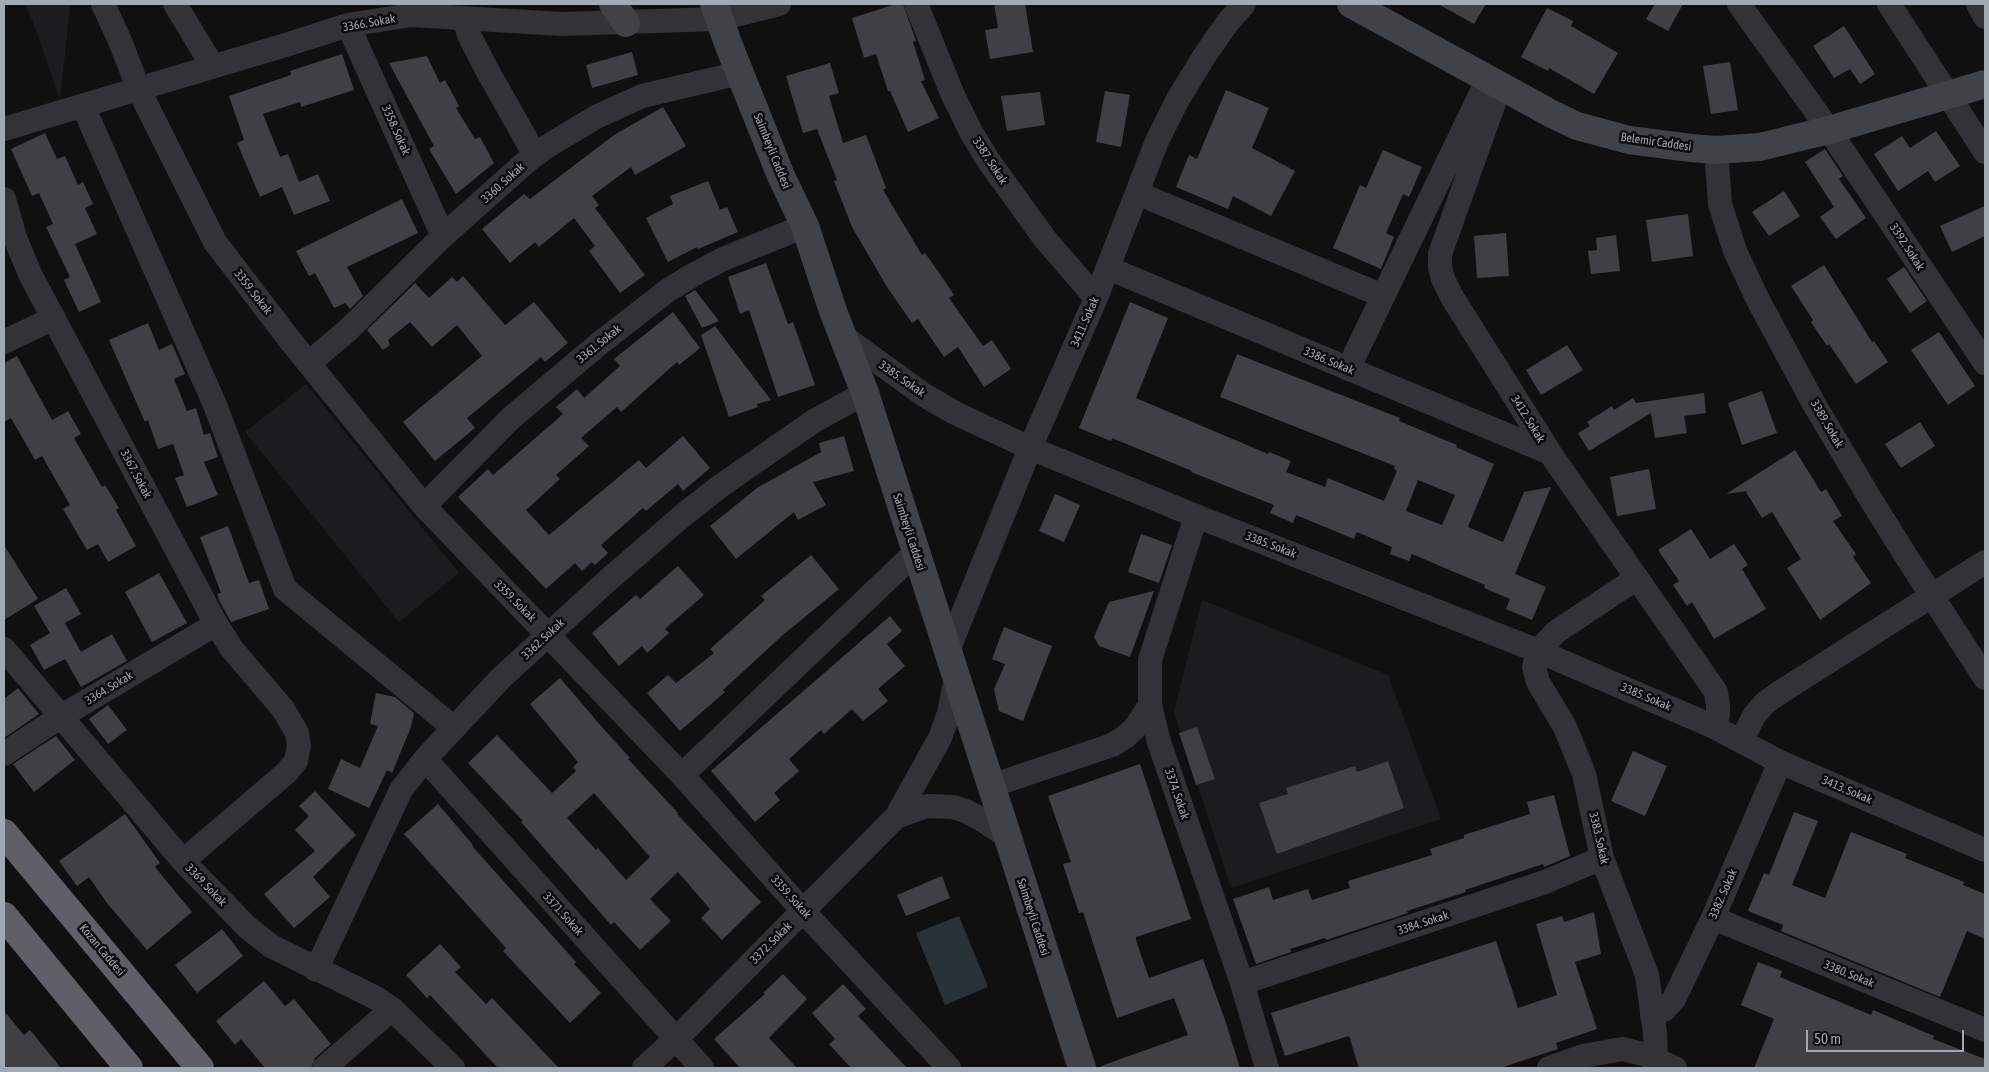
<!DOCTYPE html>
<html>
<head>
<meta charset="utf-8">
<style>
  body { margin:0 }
  #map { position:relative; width:1989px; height:1072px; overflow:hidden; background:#101011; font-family:"Asap Condensed",sans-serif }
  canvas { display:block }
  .frame { position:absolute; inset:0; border:5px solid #a1a9b2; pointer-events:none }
  .scale { position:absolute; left:1806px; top:1030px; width:158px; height:22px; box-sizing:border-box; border:2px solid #a1a9b2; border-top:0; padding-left:6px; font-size:15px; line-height:18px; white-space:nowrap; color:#a1a9b2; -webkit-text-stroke:4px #0b0b0c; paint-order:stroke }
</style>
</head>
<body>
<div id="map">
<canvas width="1989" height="1072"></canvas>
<div class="frame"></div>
<div class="scale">50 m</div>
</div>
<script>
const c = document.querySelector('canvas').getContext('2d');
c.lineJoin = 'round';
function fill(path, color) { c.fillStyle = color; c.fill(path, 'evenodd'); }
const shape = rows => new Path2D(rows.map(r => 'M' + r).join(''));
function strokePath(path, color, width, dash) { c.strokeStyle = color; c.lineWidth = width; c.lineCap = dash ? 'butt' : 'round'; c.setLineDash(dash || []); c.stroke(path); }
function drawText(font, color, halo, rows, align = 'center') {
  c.font = font + ' "Asap Condensed",sans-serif'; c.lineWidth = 5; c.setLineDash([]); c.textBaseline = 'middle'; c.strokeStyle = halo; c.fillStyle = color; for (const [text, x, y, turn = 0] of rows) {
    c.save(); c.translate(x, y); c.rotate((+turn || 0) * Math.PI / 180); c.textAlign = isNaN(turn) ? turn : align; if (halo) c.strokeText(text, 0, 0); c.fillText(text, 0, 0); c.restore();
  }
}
fill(shape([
  [24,4,68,4,70,7,60,100,32,19],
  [306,384,459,573,399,622,245,432],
  [1202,600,1388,675,1441,819,1231,888,1174,712]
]), '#1c1c1e');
fill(shape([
  [959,916,988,987,945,1005,916,933]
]), '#283337');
fill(shape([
  [896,4,903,4,916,41,913,42,925,80,921,81,939,118,908,132,890,91,888,91,876,54,864,58,852,18],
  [994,4,1025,4,1033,52,990,59,985,30,998,28],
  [1438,4,1486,4,1474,24],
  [1655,4,1683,4,1668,31,1646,19],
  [1547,8,1573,21,1571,26,1618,53,1594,94,1549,68,1548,71,1521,57],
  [1844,26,1875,74,1860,84,1850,69,1834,78,1813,46],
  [632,52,638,75,592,88,586,65],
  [342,54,354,90,301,107,300,102,263,114,280,157,288,154,299,182,318,174,330,201,294,215,282,187,260,197,237,143,244,140,229,96,291,75,290,71],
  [427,56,440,83,445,80,459,106,456,108,475,139,480,137,494,163,456,194,429,149,434,146,389,63],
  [1730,62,1738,110,1711,114,1703,66],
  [830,63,839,93,829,96,843,143,866,135,886,188,883,190,922,255,925,253,940,274,954,295,949,298,983,346,992,340,1011,369,984,387,958,347,944,357,918,319,912,323,887,287,852,227,834,181,837,180,817,129,803,133,786,76],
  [1226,90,1269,108,1252,148,1295,171,1271,216,1233,196,1228,209,1176,187,1189,155,1197,159],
  [1105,91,1130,95,1121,147,1096,142],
  [1040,92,1045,125,1007,131,1001,96],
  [663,107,686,146,635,175,631,167,592,196,599,205,595,208,645,275,620,293,589,251,595,246,574,218,539,247,535,242,510,263,482,229,524,194,530,199,614,135],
  [1936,131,1960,166,1935,182,1928,171,1898,191,1874,154,1902,136,1910,148],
  [45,133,57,159,65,156,78,185,83,182,93,204,85,208,97,234,75,244,101,302,79,312,64,280,70,277,46,227,53,224,39,193,32,196,11,149],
  [1825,149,1843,176,1839,179,1866,218,1836,239,1820,217,1834,207,1805,162],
  [1383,150,1422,167,1409,197,1403,194,1386,233,1394,237,1381,269,1333,248,1360,185,1366,188],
  [708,181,720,210,727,207,738,232,698,249,697,247,668,262,646,218,673,204,670,196],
  [1784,191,1800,216,1769,236,1752,212],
  [402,199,418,233,347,267,363,296,350,309,345,303,334,308,315,273,309,276,296,251],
  [1985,206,1985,236,1952,252,1940,226],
  [1688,214,1693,256,1652,262,1646,220],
  [1506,233,1509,276,1477,278,1474,236],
  [1616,235,1620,271,1591,274,1588,251,1597,250,1596,238],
  [766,263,788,324,793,322,815,385,778,397,749,310,740,314,728,277],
  [1824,265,1872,342,1874,341,1888,362,1856,384,1829,344,1827,346,1811,322,1813,320,1791,286],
  [1904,267,1927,301,1910,313,1887,279],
  [463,276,505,325,534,302,568,343,545,362,541,357,467,418,475,428,435,461,403,422,482,356,457,325,432,347,410,322,388,340,390,345,383,350,367,330,415,283,429,298,452,277,457,282],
  [695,290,719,321,702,328,685,296],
  [1130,302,1168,318,1136,398,1268,454,1269,452,1291,461,1286,472,1325,487,1328,478,1384,501,1397,471,1394,469,1395,466,1220,397,1237,354,1400,418,1399,421,1457,445,1456,447,1494,464,1468,527,1503,542,1524,492,1551,487,1515,574,1546,587,1532,620,1506,609,1510,599,1484,588,1485,585,1412,554,1409,561,1390,554,1392,547,1357,532,1354,539,1296,515,1293,523,1270,513,1274,505,1191,472,1192,471,1112,438,1111,441,1079,428],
  [1418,480,1455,495,1442,525,1406,511],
  [673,312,700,348,679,365,677,362,621,412,617,407,581,438,589,446,556,475,560,479,526,510,549,535,639,460,646,468,683,436,710,468,683,491,678,484,646,511,643,508,601,545,608,553,595,565,592,562,582,571,575,563,546,589,458,497,488,469,493,475,563,414,556,407,577,389,584,398,620,366,614,359],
  [148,323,159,350,172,344,185,374,174,379,187,411,196,408,204,435,210,433,218,457,204,462,218,495,187,507,175,478,184,475,173,444,158,449,148,420,145,422,109,340],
  [715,326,771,400,757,404,758,407,729,417,701,335],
  [1939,332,1975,386,1948,405,1911,350],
  [1567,345,1583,370,1541,395,1526,370],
  [17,356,52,420,68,411,81,434,74,438,102,487,105,485,119,508,116,510,136,546,108,562,98,544,87,550,63,509,70,505,42,456,35,460,11,418,4,422,4,363],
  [1762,391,1777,433,1742,445,1728,403],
  [1704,393,1706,413,1684,416,1687,433,1655,438,1651,413,1589,451,1578,433,1590,426,1587,422,1612,406,1614,410,1633,398,1636,403],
  [1920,422,1935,446,1901,468,1885,444],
  [844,436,854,471,813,482,826,505,798,520,794,512,736,559,710,526,757,488,821,452,819,443],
  [1795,450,1821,492,1826,489,1842,516,1833,521,1856,554,1853,557,1871,583,1820,620,1787,568,1801,559,1772,512,1762,518,1746,492,1747,491,1726,494],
  [1649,469,1656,509,1617,516,1610,477],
  [1055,494,1080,505,1064,542,1039,531],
  [228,526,249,583,259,580,269,609,231,622,219,600,217,594,221,593,200,537],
  [1691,529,1710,559,1734,544,1748,565,1742,569,1766,609,1714,639,1692,602,1687,606,1673,585,1679,581,1658,550],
  [1141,534,1172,545,1159,583,1128,572],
  [4,545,38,599,4,620],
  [811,555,839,589,784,634,723,690,725,692,680,731,647,693,668,675,676,683,714,653,710,649,765,600,761,596],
  [678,566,704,595,665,629,669,633,647,653,642,646,619,666,592,633,636,595,640,599],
  [159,573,187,623,152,642,125,592],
  [66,588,81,614,65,623,81,652,112,634,127,661,81,687,65,659,44,670,30,645,50,633,34,606],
  [1154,591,1130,657,1099,646,1094,637,1109,602],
  [890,616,902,631,887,644,905,666,878,689,888,701,863,721,852,709,824,734,821,730,789,759,799,771,774,793,780,800,755,822,711,771],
  [1004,627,1052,646,1023,721,999,711,994,689,1005,664,992,659],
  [560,678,601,726,630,758,628,759,678,813,677,814,761,902,722,940,701,918,710,909,678,872,650,899,671,921,640,950,614,922,611,925,521,822,523,821,468,763,497,735,552,793,576,771,573,767,578,762,530,704],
  [594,793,650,857,626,880,598,848,596,850,567,818],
  [18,688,39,714,4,738,4,699],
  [376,693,395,697,414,713,411,727,392,773,387,770,369,808,328,789,341,759,360,768,378,726,370,724],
  [108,705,127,730,108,744,89,719],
  [1197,727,1215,779,1196,785,1179,733],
  [56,736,75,760,34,792,13,764],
  [1633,751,1667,766,1645,816,1611,801],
  [1388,761,1404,808,1277,854,1259,803,1288,794,1286,788,1355,766,1357,772],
  [1140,764,1191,919,1136,937,1136,940,1149,978,1203,959,1226,1023,1240,1068,1101,1068,1101,1066,1188,1035,1174,998,1117,1018,1083,912,1079,913,1071,889,1063,864,1071,862,1048,796],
  [315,791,356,835,313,877,330,897,294,928,264,894,315,851,295,830,309,816,299,806],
  [1554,795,1570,856,1544,867,1543,864,1465,890,1466,892,1407,911,1408,913,1326,940,1325,938,1290,949,1291,952,1256,964,1233,899,1269,887,1273,900,1308,889,1312,900,1350,888,1348,881,1432,855,1430,849,1464,838,1464,835,1530,814,1527,802],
  [438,804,473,845,472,846,576,962,574,964,601,993,570,1023,503,951,506,948,404,834],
  [1794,812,1818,821,1792,885,1825,898,1851,832,1907,854,1905,858,1964,882,1963,885,1985,894,1985,939,1967,931,1940,997,1781,931,1783,925,1748,911,1764,873,1769,875],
  [125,814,160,863,155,867,192,912,147,950,107,903,89,877,77,886,59,861],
  [942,876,950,898,906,916,897,895],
  [1594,912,1601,954,1575,962,1597,1029,1556,1043,1558,1049,1500,1068,1359,1068,1349,1036,1285,1056,1271,1013,1496,941,1518,1008,1557,995,1536,924,1562,916,1564,922],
  [222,929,243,956,197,993,175,965],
  [440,944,461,967,455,972,486,1004,492,998,559,1068,498,1068,430,995,427,998,406,975],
  [1758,962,1782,971,1780,977,1871,1015,1873,1010,1934,1036,1933,1039,1985,1059,1985,1068,1754,1068,1774,1019,1741,1005],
  [783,974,807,999,769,1038,797,1068,740,1068,714,1039,765,994,763,993],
  [264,981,285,1006,294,999,331,1044,315,1058,311,1068,265,1068,241,1039,235,1045,216,1021],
  [843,984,866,1009,858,1016,907,1068,851,1068,829,1044,835,1039,812,1013],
  [4,1011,24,1035,30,1030,61,1068,4,1068]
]), '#3f4044');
strokePath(shape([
  [103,4,120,41,139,90,215,242,289,339,424,506,682,775,803,911,949,1068],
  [175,4,213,67],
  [916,4,952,93,971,132,988,160,1045,239,1096,298],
  [1739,4,1829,130,1985,363],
  [1889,4,1985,152],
  [1978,4,1985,17],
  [464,18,469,35,487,70,535,155],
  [348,25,443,236],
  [1500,86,1440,254,1440,267,1443,279,1452,297,1550,453,1716,692,1718,705,1718,715,1712,726],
  [83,106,215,405,285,589,454,728],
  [4,129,289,44,348,25,411,15,562,24,719,19,779,4],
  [1716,150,1720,204,1735,251,1758,300,1814,404,1868,495,1906,556,1985,678],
  [1137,193,1383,296],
  [4,199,15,238,31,276,216,624,232,649,283,709,297,733,299,746,296,761,286,773,183,861],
  [1108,268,1550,453],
  [844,337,924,395,955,413,1030,448,1196,516,1538,651,1712,726,1780,762,1985,850],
  [4,342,54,318],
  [309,363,347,331,443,236,526,162,546,147,596,117,642,96,740,73],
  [1348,369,1488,79],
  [424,506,511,418,600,343,667,291,691,276,723,259,805,226],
  [1196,516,1150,660,1150,705,1159,742,1242,983,1267,1068],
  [1637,578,1556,632,1538,651,1534,667,1538,682,1565,727,1584,774,1602,858,1647,975,1655,1033,1656,1060],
  [4,649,183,861,247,927,271,946,376,998,392,1009,453,1068],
  [947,653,1030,448,1096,298,1157,141,1178,99,1205,55,1228,22,1244,4],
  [956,679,949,713,940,738,896,817,927,806,953,807,966,811,984,821,1008,837],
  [1741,741,1754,716,1765,703,1779,693,1985,562],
  [4,754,60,717,216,624],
  [425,759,702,1068],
  [682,775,916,552],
  [991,786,1112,745,1125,737,1135,728,1150,705],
  [1713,918,1985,1030],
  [316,970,401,790,425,759,501,678,607,581,681,517,719,487,814,421,865,393],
  [1242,983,1545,882,1602,858],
  [1652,1015,1664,1010,1674,999,1713,918,1780,762],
  [324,1068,392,1009],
  [644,1068,676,1039,896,817],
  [1549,1068,1583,1056,1622,1049,1643,1054,1675,1068]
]), '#313336', 24);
strokePath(shape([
  [613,4,626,23],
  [714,4,729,46,781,176,805,226,833,311,865,393,1082,1068],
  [1351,4,1552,114,1577,126,1629,140,1691,148,1716,150,1760,147,1829,130,1985,84]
]), '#3f4246', 28);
strokePath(shape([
  [4,833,200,1068],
  [4,916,129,1068]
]), '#5d6167', 28);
drawText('12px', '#a1a9b2', '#0b0b0c', [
  ["3366. Sokak",369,23,-10],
  ["3358. Sokak",396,130,66],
  ["Belemir Caddesi",1656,142,8],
  ["Saimbeyli Caddesi",772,151,68],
  ["3387. Sokak",990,161,57],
  ["3360. Sokak",503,183,-42],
  ["3392. Sokak",1907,247,57],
  ["3359. Sokak",253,292,52],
  ["3411. Sokak",1085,322,-66],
  ["3361. Sokak",599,344,-39],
  ["3386. Sokak",1329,361,23],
  ["3385. Sokak",902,379,35],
  ["3412. Sokak",1528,419,58],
  ["3389. Sokak",1827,424,60],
  ["3367. Sokak",136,474,62],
  ["Saimbeyli Caddesi",909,532,72],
  ["3385. Sokak",1271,545,21],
  ["3359. Sokak",515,601,45],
  ["3362. Sokak",543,639,-43],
  ["3364. Sokak",109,688,-31],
  ["3385. Sokak",1646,697,23],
  ["3413. Sokak",1847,790,23],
  ["3374. Sokak",1177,794,71],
  ["3383. Sokak",1599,838,77],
  ["3369. Sokak",206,885,46],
  ["3382. Sokak",1723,894,-66],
  ["3359. Sokak",791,897,48],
  ["3371. Sokak",563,914,48],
  ["Saimbeyli Caddesi",1033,917,72],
  ["3384. Sokak",1423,923,-18],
  ["3372. Sokak",771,943,-45],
  ["Kozan Caddesi",102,950,50],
  ["3380. Sokak",1849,974,22]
]);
</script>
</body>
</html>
